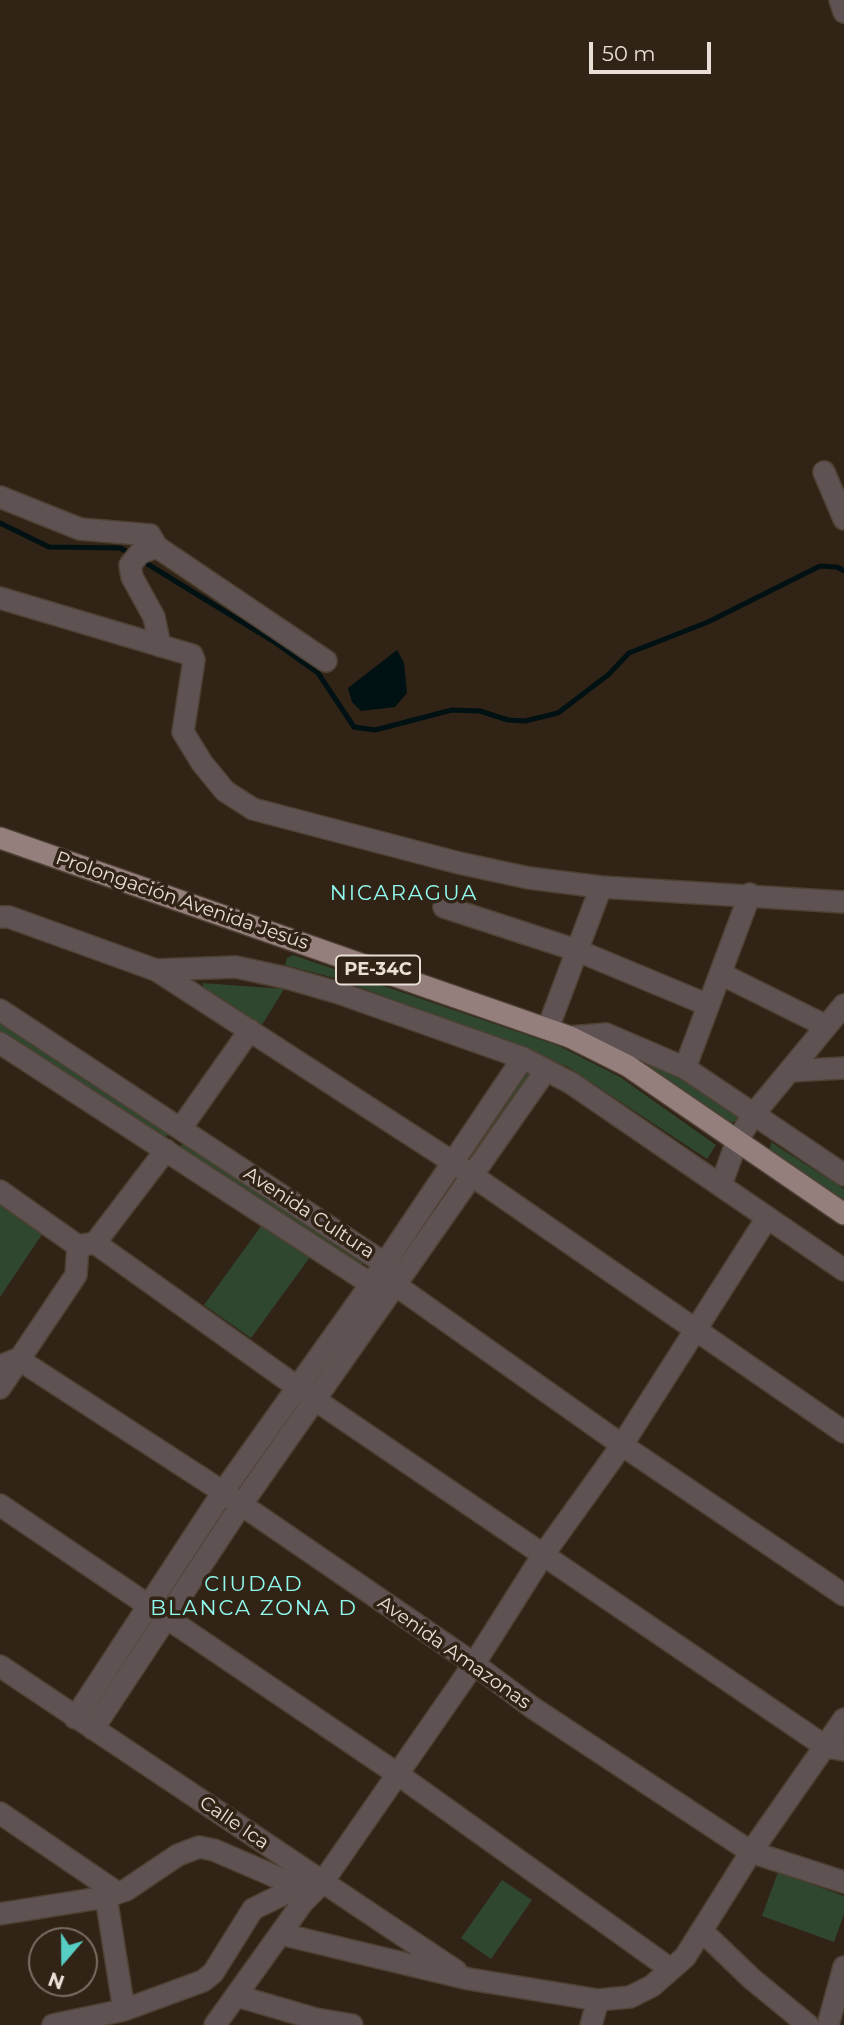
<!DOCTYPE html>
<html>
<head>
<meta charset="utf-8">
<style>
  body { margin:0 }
  #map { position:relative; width:844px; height:2025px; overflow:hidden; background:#312315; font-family:Montserrat,sans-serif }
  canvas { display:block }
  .north { position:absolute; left:28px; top:1927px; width:70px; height:70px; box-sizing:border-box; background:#312315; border:2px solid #7b6e62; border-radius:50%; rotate:200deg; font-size:19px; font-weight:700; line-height:28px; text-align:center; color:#e9dfd6 }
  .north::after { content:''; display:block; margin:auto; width:24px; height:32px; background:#56cec3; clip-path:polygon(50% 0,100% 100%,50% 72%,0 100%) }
  .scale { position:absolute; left:589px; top:42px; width:122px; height:32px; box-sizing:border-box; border:4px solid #e9dfd6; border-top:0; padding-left:9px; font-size:21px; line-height:24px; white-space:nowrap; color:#e9dfd6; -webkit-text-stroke:5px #312315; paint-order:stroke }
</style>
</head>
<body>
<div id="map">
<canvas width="844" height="2025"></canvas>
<div class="north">N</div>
<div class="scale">50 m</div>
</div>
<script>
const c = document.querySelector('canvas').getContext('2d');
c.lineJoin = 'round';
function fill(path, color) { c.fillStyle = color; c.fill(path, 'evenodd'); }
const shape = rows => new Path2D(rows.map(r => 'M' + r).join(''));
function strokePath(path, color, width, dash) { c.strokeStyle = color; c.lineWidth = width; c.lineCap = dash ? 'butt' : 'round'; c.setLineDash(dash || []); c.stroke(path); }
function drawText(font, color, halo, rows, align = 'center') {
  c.font = font + ' Montserrat,sans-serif'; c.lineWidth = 7; c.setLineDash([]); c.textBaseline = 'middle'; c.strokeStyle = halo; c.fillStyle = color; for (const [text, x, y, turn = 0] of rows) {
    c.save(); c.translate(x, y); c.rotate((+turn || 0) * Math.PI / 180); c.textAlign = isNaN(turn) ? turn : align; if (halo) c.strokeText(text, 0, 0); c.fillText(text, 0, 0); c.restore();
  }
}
fill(shape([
  [293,955,559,1046,620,1077,716,1145,707,1159,568,1067,338,979,285,965,287,958],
  [202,983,284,989,262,1025,204,987],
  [0,1023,170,1131,165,1139,0,1033],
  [637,1058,659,1066,741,1116,739,1120,730,1123],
  [524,1070,533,1076,480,1160,471,1153],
  [185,1140,364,1261,362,1265,179,1148],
  [771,1142,844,1189,844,1202,770,1150],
  [0,1205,43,1233,0,1297],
  [264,1222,313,1253,251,1338,204,1305],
  [778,1872,844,1896,844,1914,834,1942,762,1916],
  [502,1880,532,1900,491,1959,461,1938]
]), '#30472f');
fill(shape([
  [397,650,404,663,407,693,395,707,361,711,352,702,348,688]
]), '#001114');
strokePath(shape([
  [0,523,49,547,120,548,133,555],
  [141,560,273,641,318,673,354,727,375,730,452,710,480,711,508,720,525,721,558,713,608,675,629,653,708,622,820,566,837,567,844,571]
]), '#001114', 5);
const minor = shape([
  [840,0,844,12],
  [824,472,844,519],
  [0,497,80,529,150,535,157,547,140,553,130,565,132,577,154,617,160,646],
  [157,547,326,661],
  [0,598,192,655,194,660,183,732,202,763,225,791,253,809,459,863,529,878,601,887,844,902],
  [444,907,576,950,708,1005],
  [0,917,9,917,156,970,236,967,287,978,339,993,523,1058,571,1083,844,1270],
  [156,970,451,1161,844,1432],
  [721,974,824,1025],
  [0,1010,384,1263,390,1275],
  [548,1028,601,887],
  [570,1037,606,1034,685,1068,844,1175],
  [0,1043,371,1284,385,1284],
  [685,1068,750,894],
  [790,1071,844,1068],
  [181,1128,250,1030],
  [721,1185,737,1141,753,1115,844,1005],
  [0,1191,78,1246],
  [95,1243,314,1399,826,1747,844,1750],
  [83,1245,95,1243,166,1150],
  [394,1284,622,1445,844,1595],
  [0,1366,18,1359,223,1492,474,1664,533,1708,751,1852,844,1882],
  [0,1388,76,1275,78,1246],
  [0,1505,396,1773,669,1968],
  [0,1666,456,1971],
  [75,1718,223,1492,371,1284,523,1058],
  [93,1729,241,1505,546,1070],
  [0,1813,116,1892],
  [106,1897,124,2010],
  [0,1914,106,1897,126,1890,178,1855,199,1847,214,1850,295,1885,322,1883],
  [703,1932,752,1979,808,2025],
  [281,1934,469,1979,598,2000,630,1997,652,1986,685,1957,751,1852,844,1719],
  [237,1996,316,2019,352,2025],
  [53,2025,124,2010,203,1981,213,1973,253,1909,290,1891,295,1885],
  [215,2025,303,1902,322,1883,474,1664,543,1555,622,1445,767,1218],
  [591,2025,598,2000],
  [828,2025,844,1967]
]);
const major = shape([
  [0,838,570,1037,628,1066,844,1214]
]);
strokePath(minor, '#4e4134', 24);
strokePath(major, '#4e4134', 24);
strokePath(minor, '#5e5352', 21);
strokePath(major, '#957f7d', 21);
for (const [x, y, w] of [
  [378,970,84]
]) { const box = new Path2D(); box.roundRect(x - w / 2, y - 14.5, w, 29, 5); c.fillStyle = '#312315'; c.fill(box); strokePath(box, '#e9dfd6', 2); }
drawText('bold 18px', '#e9dfd6', null, [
  ["PE-34C",378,970]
]);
drawText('19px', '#e9dfd6', '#312315', [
  ["Prolongación Avenida Jesús",182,901,19],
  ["Avenida Cultura",309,1213,33],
  ["Avenida Amazonas",454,1653,35],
  ["Calle Ica",234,1823,34]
]);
c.letterSpacing = '2px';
drawText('21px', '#90faef', '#312315', [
  ["NICARAGUA",404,894],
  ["CIUDAD",254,1585],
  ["BLANCA ZONA D",254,1609]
]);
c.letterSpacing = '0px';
</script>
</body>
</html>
